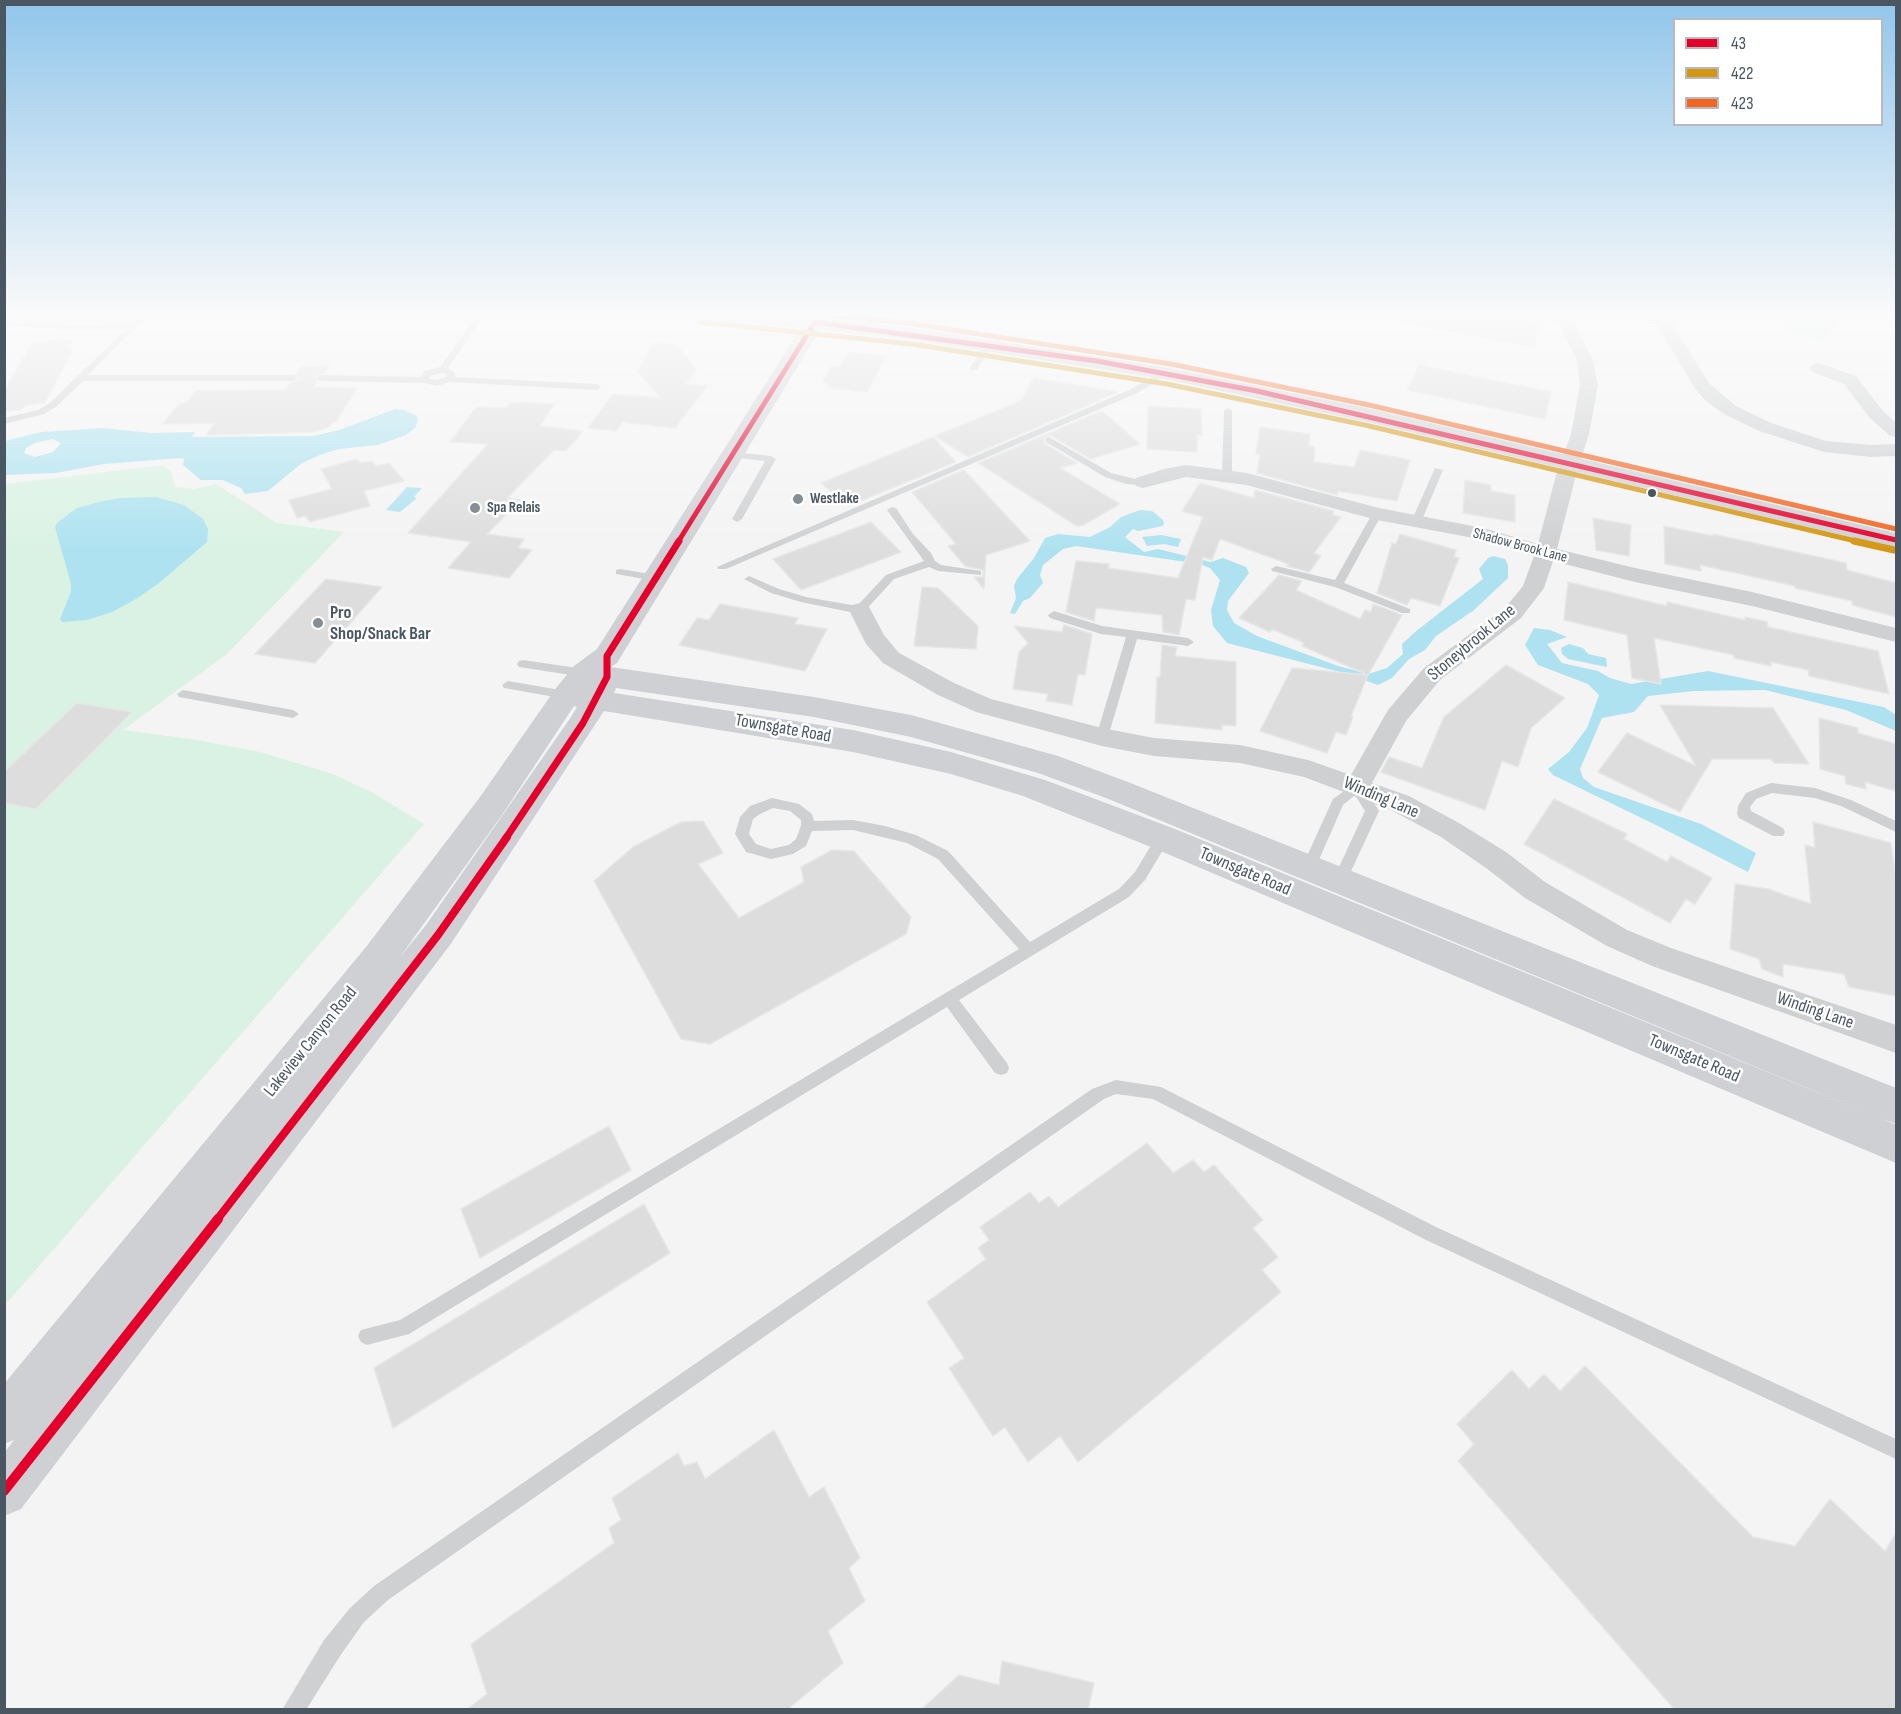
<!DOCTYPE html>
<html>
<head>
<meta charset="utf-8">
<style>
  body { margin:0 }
  #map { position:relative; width:1901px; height:1714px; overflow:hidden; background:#f4f4f4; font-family:"Sofia Sans Condensed",sans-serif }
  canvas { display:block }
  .frame { position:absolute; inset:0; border:6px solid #4a5661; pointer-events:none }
  .legend { position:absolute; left:1673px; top:18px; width:210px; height:108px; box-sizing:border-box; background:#fff; border:2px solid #b7bbc0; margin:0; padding:8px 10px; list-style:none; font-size:18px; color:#4a5661 }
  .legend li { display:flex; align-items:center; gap:12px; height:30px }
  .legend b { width:30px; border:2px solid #b7bbc0 }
</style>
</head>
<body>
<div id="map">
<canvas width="1901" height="1714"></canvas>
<div class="frame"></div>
<ul class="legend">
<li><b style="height:8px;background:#e4002b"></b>43</li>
<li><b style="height:8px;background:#d49613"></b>422</li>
<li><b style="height:8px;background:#f26522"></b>423</li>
</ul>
</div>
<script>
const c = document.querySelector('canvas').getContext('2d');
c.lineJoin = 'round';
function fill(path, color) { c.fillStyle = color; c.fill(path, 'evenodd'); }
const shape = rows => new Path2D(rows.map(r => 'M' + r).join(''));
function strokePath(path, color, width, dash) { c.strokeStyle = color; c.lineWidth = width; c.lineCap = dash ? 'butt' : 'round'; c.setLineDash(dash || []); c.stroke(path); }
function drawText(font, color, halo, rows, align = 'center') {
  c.font = font + ' "Sofia Sans Condensed",sans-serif'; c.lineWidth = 5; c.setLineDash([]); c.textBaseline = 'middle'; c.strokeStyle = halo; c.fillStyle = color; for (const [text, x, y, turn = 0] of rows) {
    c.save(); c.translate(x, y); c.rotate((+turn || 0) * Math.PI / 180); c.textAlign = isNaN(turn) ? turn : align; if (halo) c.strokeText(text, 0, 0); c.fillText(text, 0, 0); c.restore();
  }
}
fill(shape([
  [1799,312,1825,312,1843,317,1823,342,1783,330],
  [163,465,171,471,175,487,194,489,216,484,277,523,344,532,227,654,123,730,197,740,260,752,333,774,373,793,424,824,5,1305,5,484]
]), '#d9f2e3');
fill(shape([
  [395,409,404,410,417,416,418,421,415,428,406,435,378,445,339,449,320,455,302,463,268,491,245,494,241,488,223,480,201,480,183,465,184,459,180,458,104,464,56,473,5,475,5,441,41,432,103,428,151,433,195,432,192,437,313,436,339,430],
  [52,439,61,443,53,452,35,457,24,453,26,448,35,443],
  [407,487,422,488,414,497,417,498,400,512,386,510],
  [156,497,184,505,203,519,208,529,207,542,159,583,136,599,112,612,87,620,62,622,60,619,71,592,71,584,55,527,58,522,77,508,99,502,120,498],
  [1140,510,1152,511,1163,520,1164,524,1163,526,1138,531,1133,529,1125,537,1144,552,1158,549,1211,562,1223,558,1246,567,1249,573,1228,601,1227,610,1234,623,1257,636,1338,666,1368,674,1387,668,1403,654,1402,644,1415,632,1483,579,1479,569,1488,558,1493,556,1505,559,1508,565,1508,578,1474,610,1436,636,1425,650,1409,659,1392,678,1378,685,1344,673,1227,643,1213,626,1211,610,1220,580,1210,568,1200,564,1076,546,1063,549,1043,565,1040,575,1043,583,1030,598,1023,601,1015,614,1010,613,1016,598,1014,586,1017,579,1034,558,1045,538,1058,534,1090,537,1110,527,1121,517],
  [1161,535,1181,539,1178,547,1164,544,1147,546,1142,537],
  [1534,628,1550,630,1567,637,1547,644,1562,663,1598,671,1610,678,1631,684,1708,671,1884,707,1896,715,1896,731,1846,710,1765,690,1694,691,1648,696,1634,712,1602,718,1580,769,1583,778,1594,787,1701,824,1756,853,1748,872,1660,827,1553,775,1548,769,1569,752,1587,728,1599,695,1588,684,1538,665,1525,645],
  [1569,644,1583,648,1588,654,1606,658,1607,667,1568,659,1562,654,1561,648]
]), '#aee2f0');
const building = shape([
  [1400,312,1470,312,1538,323,1535,347,1399,322,1400,312],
  [64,339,63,341,73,340,68,349,73,349,45,403,26,405,20,410,4,411,4,391,32,343,64,339],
  [651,343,676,344,696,370,686,384,707,386,675,428,623,422,616,431,588,428,613,394,661,398,638,372,651,343],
  [848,352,886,356,867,392,832,388,823,381,831,366,839,367,848,352],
  [1419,365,1551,392,1545,419,1407,390,1419,365],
  [303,366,329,366,324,373,315,376,317,382,313,387,357,388,336,422,333,422,329,427,313,432,206,435,215,423,162,424,180,403,186,403,195,391,284,390,289,383,299,380,296,374,303,366],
  [1034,378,1118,392,968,457,935,436,1021,401,1034,378],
  [524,402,554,404,540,426,583,431,566,451,554,450,507,498,521,500,487,534,524,539,518,548,532,550,509,578,448,568,471,542,408,533,488,444,450,442,474,410,478,407,500,408,507,407,510,403,524,402],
  [1148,406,1201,409,1202,436,1197,435,1197,452,1147,449,1148,406],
  [1102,411,1140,444,1091,459,1050,435,1044,438,1045,444,1077,463,1060,468,1120,504,1083,525,1077,526,978,463,1102,411],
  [1260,427,1310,434,1309,446,1315,446,1314,462,1354,467,1360,450,1410,460,1397,501,1338,491,1337,495,1257,473,1260,454,1256,454,1260,427],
  [933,437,956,462,848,506,821,483,933,437],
  [356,459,360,463,372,461,376,466,389,463,404,481,364,491,370,506,310,522,306,516,297,518,289,500,332,489,321,469,356,459],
  [964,470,1030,541,986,555,984,589,974,577,983,577,983,570,965,566,948,546,956,544,912,492,964,470],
  [1465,480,1491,485,1491,491,1515,495,1515,522,1463,513,1465,480],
  [1200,483,1254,498,1255,490,1334,511,1333,515,1341,517,1314,553,1321,556,1309,572,1287,566,1289,564,1220,539,1212,560,1203,557,1195,600,1186,599,1179,635,1163,632,1162,615,1096,608,1094,621,1066,612,1076,561,1109,564,1108,568,1178,578,1203,517,1182,511,1200,483],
  [1593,518,1631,525,1629,556,1596,550,1593,518],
  [871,522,901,552,801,590,773,559,871,522],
  [1664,526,1713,536,1713,534,1846,563,1847,570,1896,583,1896,617,1852,605,1852,601,1795,588,1795,586,1700,565,1701,571,1665,564,1664,526],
  [1400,534,1456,550,1454,557,1459,558,1440,606,1411,598,1407,605,1377,593,1392,543,1396,544,1400,534],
  [1279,575,1302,581,1296,590,1360,619,1365,610,1371,612,1373,604,1402,615,1368,675,1302,646,1304,643,1272,629,1270,632,1239,618,1279,575],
  [326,579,382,587,315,663,255,654,326,579],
  [1568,582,1667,606,1667,602,1745,620,1745,617,1767,622,1768,627,1878,651,1889,694,1809,676,1808,670,1771,662,1771,666,1734,658,1734,655,1654,638,1661,684,1632,678,1627,635,1564,620,1568,582],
  [922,587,938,588,978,626,976,649,914,646,922,587],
  [720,604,798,618,795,624,827,629,805,671,679,645,697,618,709,620,720,604],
  [1064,625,1092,634,1085,675,1078,674,1072,705,1046,701,1048,694,1013,689,1019,652,1028,643,1014,626,1062,632,1064,625],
  [1162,645,1177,647,1175,656,1236,662,1236,726,1222,725,1222,730,1155,723,1157,677,1160,677,1162,645],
  [1506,665,1565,698,1531,728,1518,767,1502,761,1485,810,1381,772,1389,757,1422,768,1444,717,1506,665],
  [1292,668,1368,675,1351,716,1353,717,1346,735,1336,732,1327,753,1260,731,1292,668],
  [77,703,132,712,36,809,4,803,4,772,77,703],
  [1660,705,1773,708,1809,764,1774,763,1771,759,1712,759,1680,812,1598,772,1627,733,1696,766,1660,705],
  [1819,718,1858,728,1858,733,1896,744,1896,791,1865,782,1866,789,1846,784,1845,776,1820,769,1819,718],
  [1554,799,1627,834,1624,839,1667,862,1671,856,1712,878,1695,904,1686,899,1670,923,1524,844,1554,799],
  [703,821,723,853,698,864,739,918,804,882,801,867,832,850,854,851,911,917,906,934,710,1044,681,1039,594,881,633,847,681,822,703,821],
  [1813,822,1891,843,1896,877,1896,996,1849,987,1844,974,1783,964,1783,977,1762,969,1759,959,1730,949,1735,884,1768,889,1811,904,1805,845,1815,848,1813,822],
  [609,1126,631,1170,480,1258,461,1209,609,1126],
  [1147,1143,1173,1173,1193,1160,1204,1172,1214,1165,1263,1220,1253,1228,1278,1257,1262,1270,1281,1292,1078,1462,1060,1436,1028,1462,1005,1427,993,1436,949,1368,964,1358,927,1302,986,1259,978,1248,989,1240,980,1227,1030,1192,1039,1203,1049,1196,1058,1207,1147,1143],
  [644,1204,670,1253,393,1428,374,1368,644,1204],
  [1585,1366,1753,1537,1795,1546,1830,1499,1885,1551,1896,1533,1896,1710,1675,1710,1458,1461,1474,1444,1457,1424,1512,1370,1529,1389,1544,1374,1560,1391,1585,1366],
  [774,1430,809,1497,824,1487,860,1558,849,1568,865,1601,828,1631,843,1663,787,1710,466,1710,487,1694,471,1644,614,1543,609,1528,621,1520,612,1498,678,1453,684,1466,697,1462,705,1479,774,1430],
  [1002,1661,1094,1683,1088,1710,921,1710,959,1675,999,1685,1002,1661]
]);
fill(building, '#ddddde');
strokePath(building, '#e5e6e7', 1.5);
fill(shape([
  [143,312,151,312,88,375,294,375,298,378,294,381,83,381,56,407,44,414,4,424,4,418,38,410,50,403,126,329,77,329,4,326,4,322,77,325,131,324,143,312],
  [479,312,487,312,448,368,455,373,455,377,597,384,601,387,597,390,449,382,437,386,424,383,320,381,316,378,320,375,421,377,424,371,440,367,479,312],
  [445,373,447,375,445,377,436,380,429,379,431,375,445,373],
  [189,313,419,314,423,316,419,318,192,317,188,315,189,313],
  [985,342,992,344,977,370,971,370,970,368,985,342],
  [1157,370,1164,372,1155,383,1135,394,726,569,718,569,717,567,1129,390,1149,379,1157,370],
  [1228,408,1232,411,1232,475,1227,478,1222,475,1224,411,1228,408],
  [1049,437,1111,473,1148,482,1143,485,1126,484,1105,477,1046,442,1046,438,1049,437],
  [732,452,771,456,776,459,742,519,737,522,732,519,765,461,729,457,729,453,732,452],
  [1435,468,1443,470,1421,522,1420,524,1412,524,1411,522,1435,468],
  [892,507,896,508,913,534,931,553,935,561,941,565,981,571,981,575,938,571,929,567,894,579,864,612,860,614,801,602,771,593,744,579,749,576,779,589,806,597,857,606,886,575,924,561,887,510,892,507],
  [1377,511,1382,514,1344,583,1410,609,1410,613,1402,613,1335,587,1272,571,1271,569,1276,566,1335,580,1372,514,1377,511],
  [620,569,656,575,661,578,656,581,616,574,616,570,620,569],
  [1054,611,1102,626,1188,638,1194,642,1188,646,1137,639,1108,737,1102,741,1096,737,1126,637,1101,634,1050,618,1048,615,1054,611],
  [523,660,584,669,590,673,584,677,519,667,517,664,519,661,523,660],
  [508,681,566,691,572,695,566,699,504,688,502,685,508,681],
  [183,690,293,710,299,714,293,718,179,697,177,694,183,690],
  [1357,782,1362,784,1379,811,1345,884,1340,886,1335,884,1333,880,1365,811,1355,795,1343,805,1314,871,1309,872,1304,871,1302,867,1333,799,1357,782],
  [1771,783,1815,788,1851,800,1896,821,1896,832,1841,806,1815,798,1772,793,1756,799,1750,807,1751,811,1783,828,1785,832,1783,836,1773,836,1739,818,1737,814,1738,806,1746,793,1771,783],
  [772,798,799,804,812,814,814,821,853,820,885,826,916,835,948,851,1030,942,1119,889,1135,872,1158,834,1163,833,1168,834,1170,838,1145,880,1129,897,959,1000,1007,1063,1009,1068,1007,1073,1001,1075,995,1073,947,1007,409,1334,367,1345,361,1342,358,1336,361,1330,400,1320,1019,949,938,859,907,843,853,830,812,831,806,846,793,854,771,859,746,852,735,834,740,817,750,806,772,798],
  [773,808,790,811,801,820,801,826,796,839,789,845,771,849,756,844,749,834,753,819,760,814,773,808],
  [1116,1080,1161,1087,1436,1227,1896,1439,1896,1459,1424,1239,1153,1099,1116,1094,1104,1099,388,1600,364,1622,340,1656,306,1710,282,1710,324,1640,350,1608,374,1586,1092,1089,1116,1080]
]), '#ced0d2');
fill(shape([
  [1553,312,1569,312,1593,361,1598,385,1589,434,1576,475,1557,549,1635,568,1752,592,1896,628,1896,642,1752,606,1635,582,1553,561,1544,588,1521,618,1440,680,1406,721,1372,783,1409,796,1459,823,1506,852,1545,882,1627,930,1671,948,1896,1025,1896,1053,1652,966,1607,946,1525,898,1486,868,1441,837,1391,810,1304,777,1240,763,1154,756,1102,746,976,712,938,695,883,663,866,644,849,610,852,605,860,603,868,605,884,635,899,653,954,683,991,699,1102,728,1154,738,1240,745,1308,760,1351,775,1388,710,1424,668,1505,608,1523,586,1534,556,1479,539,1377,520,1246,485,1186,477,1143,488,1136,486,1133,482,1136,478,1164,469,1186,465,1247,473,1379,508,1483,528,1538,544,1556,475,1571,434,1580,385,1577,361,1553,312],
  [1649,312,1665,312,1709,383,1736,406,1771,423,1826,441,1871,445,1896,444,1896,456,1871,457,1824,452,1759,431,1724,414,1706,401,1696,390,1649,312],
  [1819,363,1856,376,1882,410,1896,423,1896,437,1890,436,1870,418,1844,384,1813,372,1810,368,1813,364,1819,363]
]), '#ced0d2');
fill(shape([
  [692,312,758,312,808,317,811,312,831,312,826,319,913,328,1169,368,1367,408,1896,533,1896,548,1367,422,1169,380,913,340,820,330,617,663,611,667,814,697,911,715,1058,756,1128,782,1896,1088,1896,1124,1883,1119,1896,1125,1896,1163,1151,847,1023,796,951,774,853,752,604,711,450,945,21,1509,4,1516,4,1453,14,1440,4,1444,4,1384,366,947,480,797,556,688,574,666,597,649,801,328,702,318,695,316,692,312],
  [616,688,814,717,911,737,1038,773,1106,798,1877,1117,1175,829,1045,780,951,752,853,730,614,693,616,688],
  [574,706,577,707,571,717,426,925,400,957,502,815,574,706]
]), '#ced0d4');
strokePath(shape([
  [678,542,815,322,1097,361,1257,391,1896,540]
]), '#e4002b', 5);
strokePath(shape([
  [506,838,583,723,607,677,607,656,679,541]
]), '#e4002b', 7);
strokePath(shape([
  [216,1221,438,935,507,837]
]), '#e4002b', 8);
strokePath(shape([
  [4,1491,218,1219]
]), '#e4002b', 10);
strokePath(shape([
  [701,322,912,344,1167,384,1365,425,1860,542]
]), '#d49613', 5);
strokePath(shape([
  [1854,541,1894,550]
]), '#d49613', 7);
strokePath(shape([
  [803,312,915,324,1171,364,1369,405,1896,529]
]), '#f26522', 5);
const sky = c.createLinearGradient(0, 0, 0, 552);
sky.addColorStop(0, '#91c6eb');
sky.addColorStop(0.57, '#fafafa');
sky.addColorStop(1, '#fafafa00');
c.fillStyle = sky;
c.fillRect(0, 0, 1901, 552);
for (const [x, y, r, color] of [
  [1652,493,5,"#4a5661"],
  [798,499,6,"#868d94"],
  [475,508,6,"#868d94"],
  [318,623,6,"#868d94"]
]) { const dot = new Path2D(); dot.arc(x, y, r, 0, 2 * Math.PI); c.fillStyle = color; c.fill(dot); strokePath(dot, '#fff', 2); }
drawText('bold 15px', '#4a5661', '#fff', [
  ["Westlake",810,499],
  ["Spa Relais",487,508]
], 'left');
drawText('15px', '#4a5661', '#fff', [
  ["Shadow Brook Lane",1520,546,15]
]);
drawText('bold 18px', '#4a5661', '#fff', [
  ["Pro",330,613],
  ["Shop/Snack Bar",330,634]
], 'left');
drawText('18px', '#4a5661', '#fff', [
  ["Stoneybrook Lane",1472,643,-40],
  ["Townsgate Road",783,729,10],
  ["Winding Lane",1381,798,23],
  ["Townsgate Road",1245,872,23],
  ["Winding Lane",1815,1011,19],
  ["Lakeview Canyon Road",311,1042,-51],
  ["Townsgate Road",1694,1059,23]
]);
</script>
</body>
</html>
